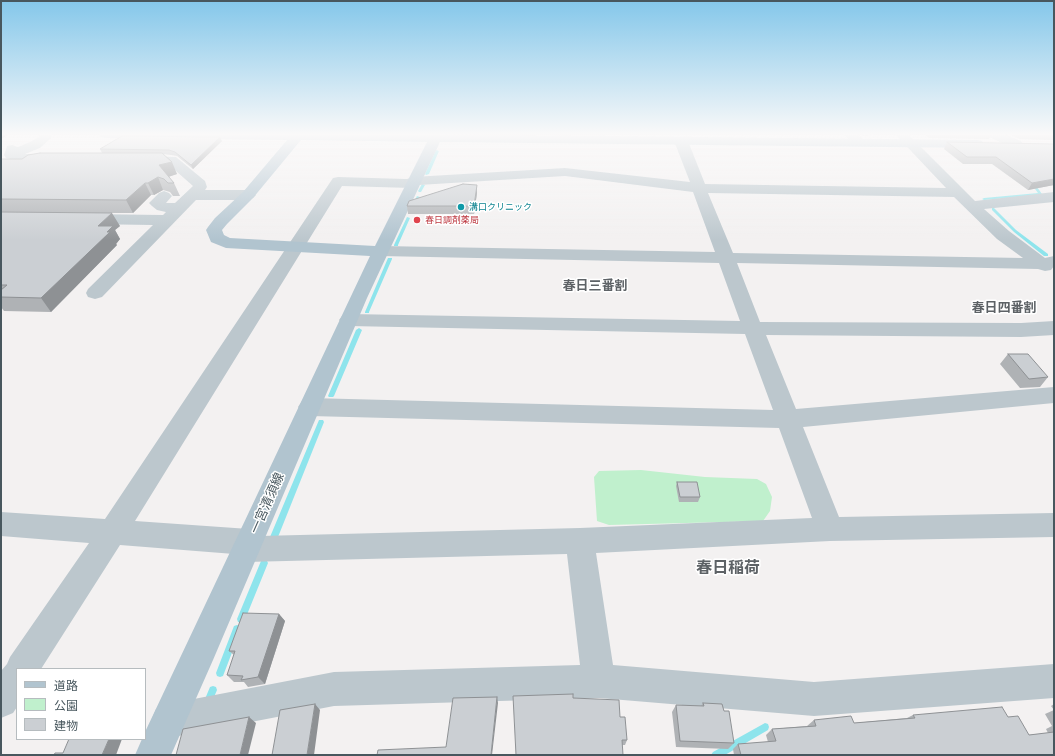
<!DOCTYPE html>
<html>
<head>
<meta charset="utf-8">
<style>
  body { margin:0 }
  #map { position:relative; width:1055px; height:756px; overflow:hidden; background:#f3f1f1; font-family:Ubuntu,"Noto Sans JP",sans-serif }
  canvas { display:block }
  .frame { position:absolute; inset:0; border:2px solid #48575e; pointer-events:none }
  .legend { position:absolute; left:16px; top:668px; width:130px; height:72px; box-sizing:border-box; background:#fff; border:1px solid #b6bcbf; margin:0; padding:5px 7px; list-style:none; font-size:12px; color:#48575e }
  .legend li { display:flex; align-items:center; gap:8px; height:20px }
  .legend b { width:20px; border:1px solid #b6bcbf }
</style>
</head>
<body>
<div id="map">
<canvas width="1055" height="756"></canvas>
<div class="frame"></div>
<ul class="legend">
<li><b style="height:5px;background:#b1c4cf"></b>道路</li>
<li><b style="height:11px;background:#c0f0cd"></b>公園</li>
<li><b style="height:11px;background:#cbcfd3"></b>建物</li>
</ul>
</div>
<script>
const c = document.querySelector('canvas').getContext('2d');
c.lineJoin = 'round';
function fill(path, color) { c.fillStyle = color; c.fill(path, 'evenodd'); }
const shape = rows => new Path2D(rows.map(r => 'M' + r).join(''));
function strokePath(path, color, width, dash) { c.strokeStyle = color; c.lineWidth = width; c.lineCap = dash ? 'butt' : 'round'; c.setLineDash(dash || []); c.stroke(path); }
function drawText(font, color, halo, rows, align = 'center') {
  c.font = font + ' Ubuntu,"Noto Sans JP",sans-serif'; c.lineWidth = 3; c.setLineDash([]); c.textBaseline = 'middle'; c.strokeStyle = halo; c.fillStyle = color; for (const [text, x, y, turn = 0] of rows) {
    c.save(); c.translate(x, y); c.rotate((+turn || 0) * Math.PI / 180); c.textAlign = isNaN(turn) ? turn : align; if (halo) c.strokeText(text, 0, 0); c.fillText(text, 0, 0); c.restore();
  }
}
fill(shape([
  [641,470,705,477,757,479,766,484,772,497,770,511,763,521,609,525,597,521,594,477,599,471]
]), '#c0f0cd');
fill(shape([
  [436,150,439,151,429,174,426,175,425,174,436,150],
  [422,184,425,185,421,192,419,192,418,191,422,184],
  [1031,184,1033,184,1037,187,1042,194,1041,195,984,200,982,199,984,198,1038,193,1035,189,1031,186,1031,184],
  [417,196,420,197,415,206,413,206,412,205,417,196],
  [992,208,994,208,1016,230,1048,254,1048,256,1044,256,1014,232,992,210,992,208],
  [407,217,410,218,398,245,398,246,394,246,394,245,407,217],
  [388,258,392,258,392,259,369,312,369,313,365,313,365,312,388,258],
  [359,328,362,330,334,396,333,397,329,397,328,396,356,330,359,328],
  [319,420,323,420,324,422,278,537,276,539,274,540,272,539,270,537,319,420],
  [264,560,267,561,268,563,244,622,241,623,238,622,237,619,261,561,264,560],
  [237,625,240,626,241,629,223,676,220,677,217,676,216,673,234,626,237,625],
  [213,686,216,687,217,690,212,702,209,703,206,702,205,699,210,687,213,686],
  [765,723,768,724,769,727,768,730,725,755,711,755,713,752,765,723]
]), '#8ee4ec');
fill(shape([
  [39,134,51,134,51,138,40,148,25,154,53,154,58,155,60,158,58,161,23,162,6,158,4,155,7,146,12,145,18,147,30,142,39,137,39,134],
  [843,134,857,134,868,143,866,146,856,146,843,134],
  [895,134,908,134,975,201,1054,192,1054,202,984,209,1009,231,1045,258,1054,256,1054,266,1051,270,1045,271,1038,269,737,263,760,322,1021,323,1054,321,1054,335,1021,337,766,335,796,409,1054,387,1054,403,803,427,839,517,1054,513,1054,537,830,541,596,553,613,665,814,682,1054,664,1054,698,814,716,599,698,334,706,168,738,156,733,151,721,156,709,168,704,334,672,580,665,567,554,246,562,236,558,234,554,120,545,41,669,17,669,17,707,13,713,1,718,1,671,7,664,10,657,89,543,1,536,1,512,105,519,333,178,338,177,407,179,413,177,565,168,690,182,674,141,676,138,681,137,686,138,688,141,705,184,946,188,895,134],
  [565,176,693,192,715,252,381,246,375,247,372,251,375,255,381,256,719,263,740,321,349,314,342,316,339,320,342,324,349,326,745,334,773,410,310,398,302,401,298,407,302,413,310,416,779,428,812,518,580,528,260,536,259,533,249,529,135,521,342,186,412,188,417,187,419,185,565,176],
  [708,193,954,197,997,239,1023,258,733,253,708,193],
  [988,134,1004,134,1021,141,1023,144,1021,147,1011,147,989,137,988,134],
  [140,156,176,157,205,181,207,187,205,190,248,190,253,192,256,195,253,198,248,200,196,200,102,297,95,299,88,297,86,293,88,289,153,225,86,224,80,222,78,219,80,216,86,214,163,215,166,212,157,210,152,206,149,203,159,193,164,191,169,193,172,196,166,203,175,203,193,186,168,164,135,163,133,160,135,157,140,156]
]), '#bcc7cd');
fill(shape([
  [100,134,427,134,977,140,982,141,984,144,982,147,977,148,440,142,367,298,213,660,171,755,135,755,142,739,145,739,145,732,370,256,226,248,211,242,206,230,208,227,215,218,243,192,287,140,106,138,101,137,100,134],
  [301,140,427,142,375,246,230,238,224,235,222,230,227,224,253,198,301,140]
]), '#b1c4cf');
fill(shape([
  [924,134,992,134,989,139,929,138],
  [1007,134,1054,134,1054,140,1020,139],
  [222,141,193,169,177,156,171,155,163,154,177,174,168,177,174,183,180,196,173,196,170,192,163,190,154,195,151,195,133,213,89,213,120,226,115,230,120,239,116,244,117,245,51,312,4,311,1,307,1,159,22,159,102,153,100,149],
  [947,142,1054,144,1054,185,1028,190,992,164,963,164,944,149],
  [477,185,477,193,474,214,408,214,407,206],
  [1008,354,1048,377,1040,387,1020,388,1000,364],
  [677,482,700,497,698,502,679,502,676,486],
  [279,614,285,621,265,684,248,687,244,682,234,682,227,675,234,655,229,651],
  [573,698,620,717,627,740,625,745,622,745],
  [703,703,724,711,734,743,728,749,676,747,672,712,676,705,701,706],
  [1054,704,1054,755,734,755,733,749,738,744,768,742,766,735,772,729,807,726,814,720,854,723,907,718,913,715,1008,717,1029,735,1048,733,1046,729,1052,726,1045,714,1054,710,1051,706]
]), '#afb2b5');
fill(shape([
  [1,134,10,134,1,139],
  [863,134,882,134,862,136],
  [220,137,222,141,193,169,191,165],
  [172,162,177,174,165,178,159,165],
  [158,177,163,190,154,195,148,183],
  [1054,179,1054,185,1028,190,1032,183],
  [145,183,151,195,133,213,126,200],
  [477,185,477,193,474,214,474,206],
  [112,213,120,226,115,230,120,239,116,244,117,245,51,312,41,298,98,226],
  [279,614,285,621,265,684,258,677],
  [497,697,498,703,492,755,491,755],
  [315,704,320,710,314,755,307,755],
  [249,717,256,723,248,755,240,755],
  [109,739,122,739,116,755,102,755]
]), '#8e9194');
const building = shape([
  [122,136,220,137,191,165,175,152,169,150,100,149,122,136],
  [947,142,1054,144,1054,179,1032,183,996,157,967,157,947,142],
  [40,153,162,153,172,162,159,165,174,183,168,183,164,179,158,177,148,183,145,183,126,200,1,199,1,159,22,159,28,155,40,153],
  [463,184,477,185,474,206,407,206,409,201,463,184],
  [1,212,112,213,98,226,113,226,107,232,110,232,41,298,1,297,1,290,7,285,1,285,1,212],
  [1008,354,1028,354,1048,377,1029,379,1008,354],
  [677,482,697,482,700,497,680,497,677,482],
  [243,613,279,614,258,677,241,680,243,676,227,675,235,651,229,651,243,613],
  [573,694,573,698,619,700,620,717,625,717,627,740,622,740,623,755,516,755,513,696,573,694],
  [497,697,491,755,377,755,378,750,446,747,453,698,497,697],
  [703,703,722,704,724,711,729,711,734,743,680,741,676,705,704,706,703,703],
  [315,704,307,755,272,755,280,710,315,704],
  [1002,707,1008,717,1018,716,1029,735,1054,732,1054,755,741,755,738,744,776,741,772,729,816,726,814,720,851,716,854,723,915,718,913,715,1002,707],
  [249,717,240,755,176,755,183,729,249,717],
  [69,739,109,739,102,755,54,755,55,753,63,753,69,739]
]);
fill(building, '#cbcfd3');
strokePath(building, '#8e9194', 1);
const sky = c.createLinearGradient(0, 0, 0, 240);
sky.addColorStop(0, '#84c7ea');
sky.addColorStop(0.56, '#faf9f9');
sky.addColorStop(1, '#faf9f900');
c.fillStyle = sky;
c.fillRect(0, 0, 1055, 240);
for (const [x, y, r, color] of [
  [461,207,4,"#0f9aa8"],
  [417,220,4,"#e0444e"]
]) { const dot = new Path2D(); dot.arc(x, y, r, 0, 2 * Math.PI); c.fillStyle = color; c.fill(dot); strokePath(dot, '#fff', 1.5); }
drawText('9px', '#0d838f', '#fff', [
  ["溝口クリニック",469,207]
], 'left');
drawText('9px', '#be3a42', '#fff', [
  ["春日調剤薬局",425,220]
], 'left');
drawText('bold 13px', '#5d6266', '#fff', [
  ["春日三番割",595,286],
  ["春日四番割",1004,308]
]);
drawText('13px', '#48575e', '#fff', [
  ["一宮清須線",267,503,-66]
]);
drawText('bold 16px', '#5d6266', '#fff', [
  ["春日稲荷",728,568]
]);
</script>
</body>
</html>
